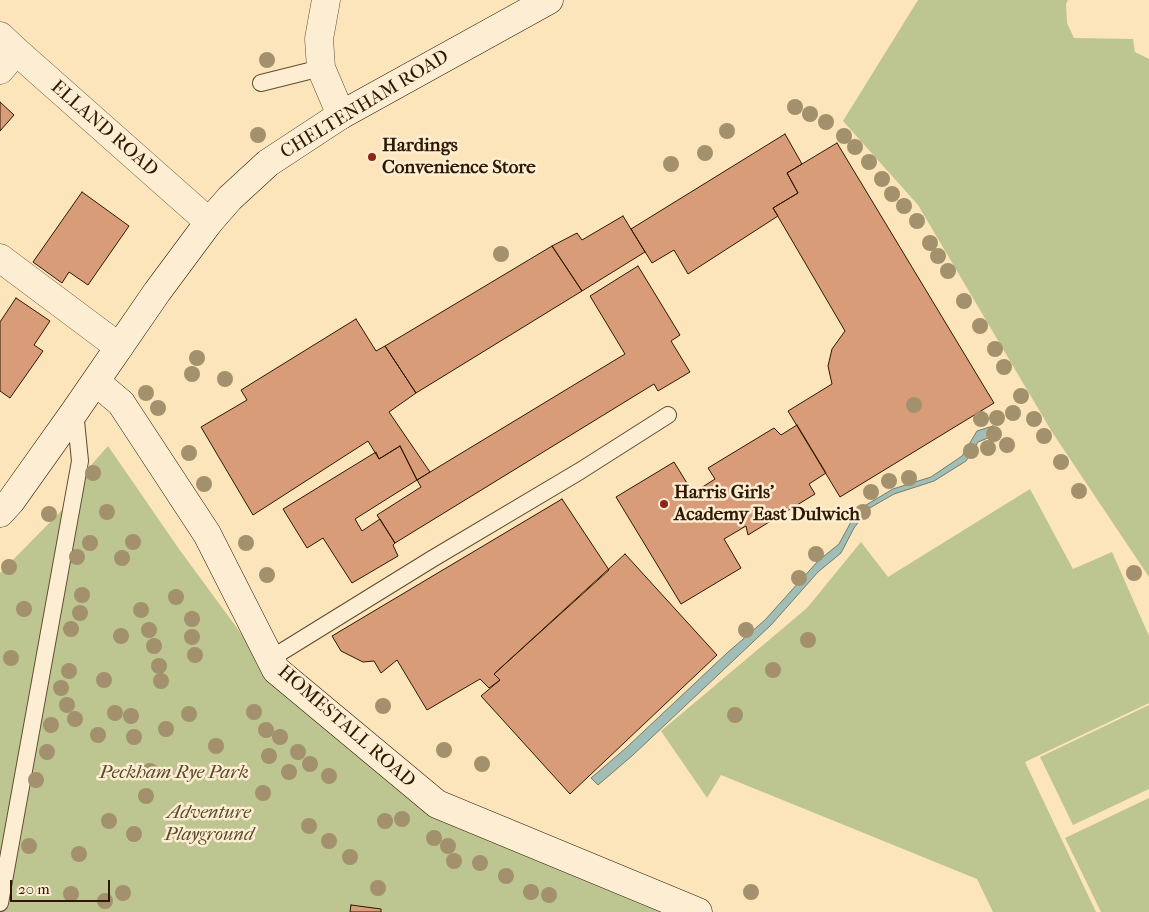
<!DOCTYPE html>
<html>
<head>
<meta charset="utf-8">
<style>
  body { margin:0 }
  #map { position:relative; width:1149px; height:912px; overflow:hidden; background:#fce5bb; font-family:"IM FELL French Canon",serif }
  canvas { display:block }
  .scale { position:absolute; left:10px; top:880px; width:100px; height:22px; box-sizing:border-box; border:2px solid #2f1700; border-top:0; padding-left:6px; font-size:15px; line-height:18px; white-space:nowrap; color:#2f1700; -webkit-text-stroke:4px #fdeed3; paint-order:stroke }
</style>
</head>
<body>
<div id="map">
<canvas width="1149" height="912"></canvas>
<div class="scale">20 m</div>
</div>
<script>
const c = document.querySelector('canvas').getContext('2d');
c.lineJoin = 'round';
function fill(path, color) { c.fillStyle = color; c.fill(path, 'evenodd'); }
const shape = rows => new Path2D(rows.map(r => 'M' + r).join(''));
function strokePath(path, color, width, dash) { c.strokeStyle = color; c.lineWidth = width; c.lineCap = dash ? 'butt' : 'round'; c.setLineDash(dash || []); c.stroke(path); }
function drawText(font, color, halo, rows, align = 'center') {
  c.font = font + ' "IM FELL French Canon",serif'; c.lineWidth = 5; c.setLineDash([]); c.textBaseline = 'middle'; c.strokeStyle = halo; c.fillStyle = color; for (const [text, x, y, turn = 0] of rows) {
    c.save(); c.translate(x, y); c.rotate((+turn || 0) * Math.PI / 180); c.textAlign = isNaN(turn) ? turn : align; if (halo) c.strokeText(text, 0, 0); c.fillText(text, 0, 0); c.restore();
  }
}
fill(shape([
  [918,0,1068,0,1066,4,1067,23,1074,38,1133,39,1135,52,1149,59,1149,577,1052,432,918,205,843,121],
  [108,446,179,549,270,673,436,807,686,912,0,912,0,573,66,506,85,472],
  [1030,489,1073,569,1112,552,1149,636,1149,703,1025,762,1096,912,993,912,977,879,721,775,707,798,661,731,807,608,861,542,888,577],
  [1149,705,1149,789,1073,825,1040,757],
  [1149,798,1149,912,1101,912,1065,838]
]), '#bdc591');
const water = shape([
  [993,426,995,435,978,442,966,461,934,481,894,494,868,509,854,528,841,553,818,572,771,625,633,755,598,785,591,778,626,748,727,653,765,620,818,561,839,544,852,520,861,508,893,489,931,477,962,456,977,431,993,426]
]);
fill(water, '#a0beb6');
strokePath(water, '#737b6d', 1);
const building = shape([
  [0,102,14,115,0,131,0,102],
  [785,134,802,164,787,173,798,193,773,208,778,216,688,274,674,250,652,263,631,229,785,134],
  [837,143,994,403,840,497,788,411,832,384,828,366,832,349,845,331,773,208,798,193,787,173,837,143],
  [82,192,129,226,88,285,69,272,62,283,33,262,82,192],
  [623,216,645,252,582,291,552,246,577,233,582,240,623,216],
  [552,246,582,291,416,393,385,346,552,246],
  [638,266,680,335,671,341,690,372,658,391,654,384,395,543,377,515,421,487,417,480,625,354,590,296,638,266],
  [16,298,50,321,34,345,43,351,10,398,0,391,0,322,16,298],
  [356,319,376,351,385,346,416,393,389,412,430,472,417,480,400,446,379,459,368,441,253,515,201,427,247,400,241,390,356,319],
  [797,425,826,473,809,484,815,494,748,535,746,526,724,539,741,568,681,604,616,497,674,462,693,493,715,479,708,468,774,428,781,435,797,425],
  [400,446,417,480,355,519,362,531,380,519,395,543,393,545,398,556,352,583,323,538,307,548,283,509,376,452,379,459,400,446],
  [562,499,609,570,494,674,500,680,489,688,480,679,427,710,397,660,381,673,374,661,363,662,341,651,332,636,562,499],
  [625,554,717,655,570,794,481,696,500,680,494,674,625,554],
  [351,905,381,909,381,912,350,912,351,905]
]);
fill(building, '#d89d78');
strokePath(building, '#2f1700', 1);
const lane = shape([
  [261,83,321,68],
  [270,659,432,559,580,471,668,415],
  [0,903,80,461,75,411]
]);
const street = shape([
  [326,0,319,39,321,68,341,115],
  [0,36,16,51,209,222],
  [0,70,16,51],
  [0,258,119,347]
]);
const secondary = shape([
  [96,382,121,403,207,534,276,670,437,804,698,912],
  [0,513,11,501,75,411,157,292,209,222,230,198,268,163,341,115,549,0]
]);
strokePath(lane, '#624a2f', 18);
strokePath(street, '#624a2f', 29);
strokePath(secondary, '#2f1700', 29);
strokePath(lane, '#fdeed3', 16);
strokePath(street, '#fdeed3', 28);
strokePath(secondary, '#fdeed3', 28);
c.fillStyle = '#a3906c';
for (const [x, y] of [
  [267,60],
  [795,107],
  [810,114],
  [826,122],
  [727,131],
  [258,135],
  [844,136],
  [855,147],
  [705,153],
  [869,162],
  [671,164],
  [882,179],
  [892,194],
  [904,206],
  [917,221],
  [930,243],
  [501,254],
  [938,256],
  [948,271],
  [964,301],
  [980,326],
  [995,349],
  [197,358],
  [1004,367],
  [192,374],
  [225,379],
  [146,393],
  [1021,396],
  [914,405],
  [158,408],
  [1013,413],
  [997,418],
  [981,419],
  [1034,419],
  [994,434],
  [1044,436],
  [1007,445],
  [988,448],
  [971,451],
  [189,453],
  [1061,462],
  [93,473],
  [909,478],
  [889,481],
  [204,484],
  [1079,491],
  [871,492],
  [107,512],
  [863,512],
  [49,514],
  [133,542],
  [90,543],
  [246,543],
  [816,554],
  [77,557],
  [122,558],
  [9,567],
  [1134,573],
  [267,575],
  [799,578],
  [82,595],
  [176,597],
  [24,609],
  [141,610],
  [80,613],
  [192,619],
  [71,629],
  [149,630],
  [746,630],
  [121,636],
  [192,637],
  [808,640],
  [154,646],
  [195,655],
  [11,658],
  [159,666],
  [773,670],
  [69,671],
  [104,680],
  [161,681],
  [61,688],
  [67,705],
  [383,706],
  [254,712],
  [115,713],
  [189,714],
  [735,715],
  [131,716],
  [75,719],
  [51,725],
  [166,729],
  [266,730],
  [98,735],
  [134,737],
  [280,737],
  [216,746],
  [444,750],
  [47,752],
  [298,752],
  [269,756],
  [310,764],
  [482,764],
  [150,771],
  [289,772],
  [329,776],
  [36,780],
  [263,793],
  [146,796],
  [402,819],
  [109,821],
  [385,821],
  [309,826],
  [134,834],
  [434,838],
  [329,841],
  [29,846],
  [448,846],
  [79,854],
  [350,857],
  [454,861],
  [480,863],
  [506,876],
  [378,888],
  [531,892],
  [751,892],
  [123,893],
  [71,894],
  [549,895],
  [105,901]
]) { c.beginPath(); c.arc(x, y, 8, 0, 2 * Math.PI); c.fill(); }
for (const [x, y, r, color] of [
  [372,157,5,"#8f2418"],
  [664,504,5,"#8f2418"]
]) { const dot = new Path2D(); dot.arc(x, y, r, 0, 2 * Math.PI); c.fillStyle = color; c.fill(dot); strokePath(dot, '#fdeed3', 2); }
drawText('19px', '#2f1700', '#fdeed3', [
  ["CHELTENHAM ROAD",365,105,-31],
  ["ELLAND ROAD",104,129,41],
  ["HOMESTALL ROAD",346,727,41]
]);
drawText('bold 19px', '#2f1700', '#fdeed3', [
  ["Hardings",382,146],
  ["Convenience Store",382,168],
  ["Harris Girls'",674,493],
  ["Academy East Dulwich",674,515]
], 'left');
drawText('italic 19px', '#5a4b2c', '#fdeed3', [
  ["Peckham Rye Park",174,773],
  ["Adventure",209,813],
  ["Playground",209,835]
]);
</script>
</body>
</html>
